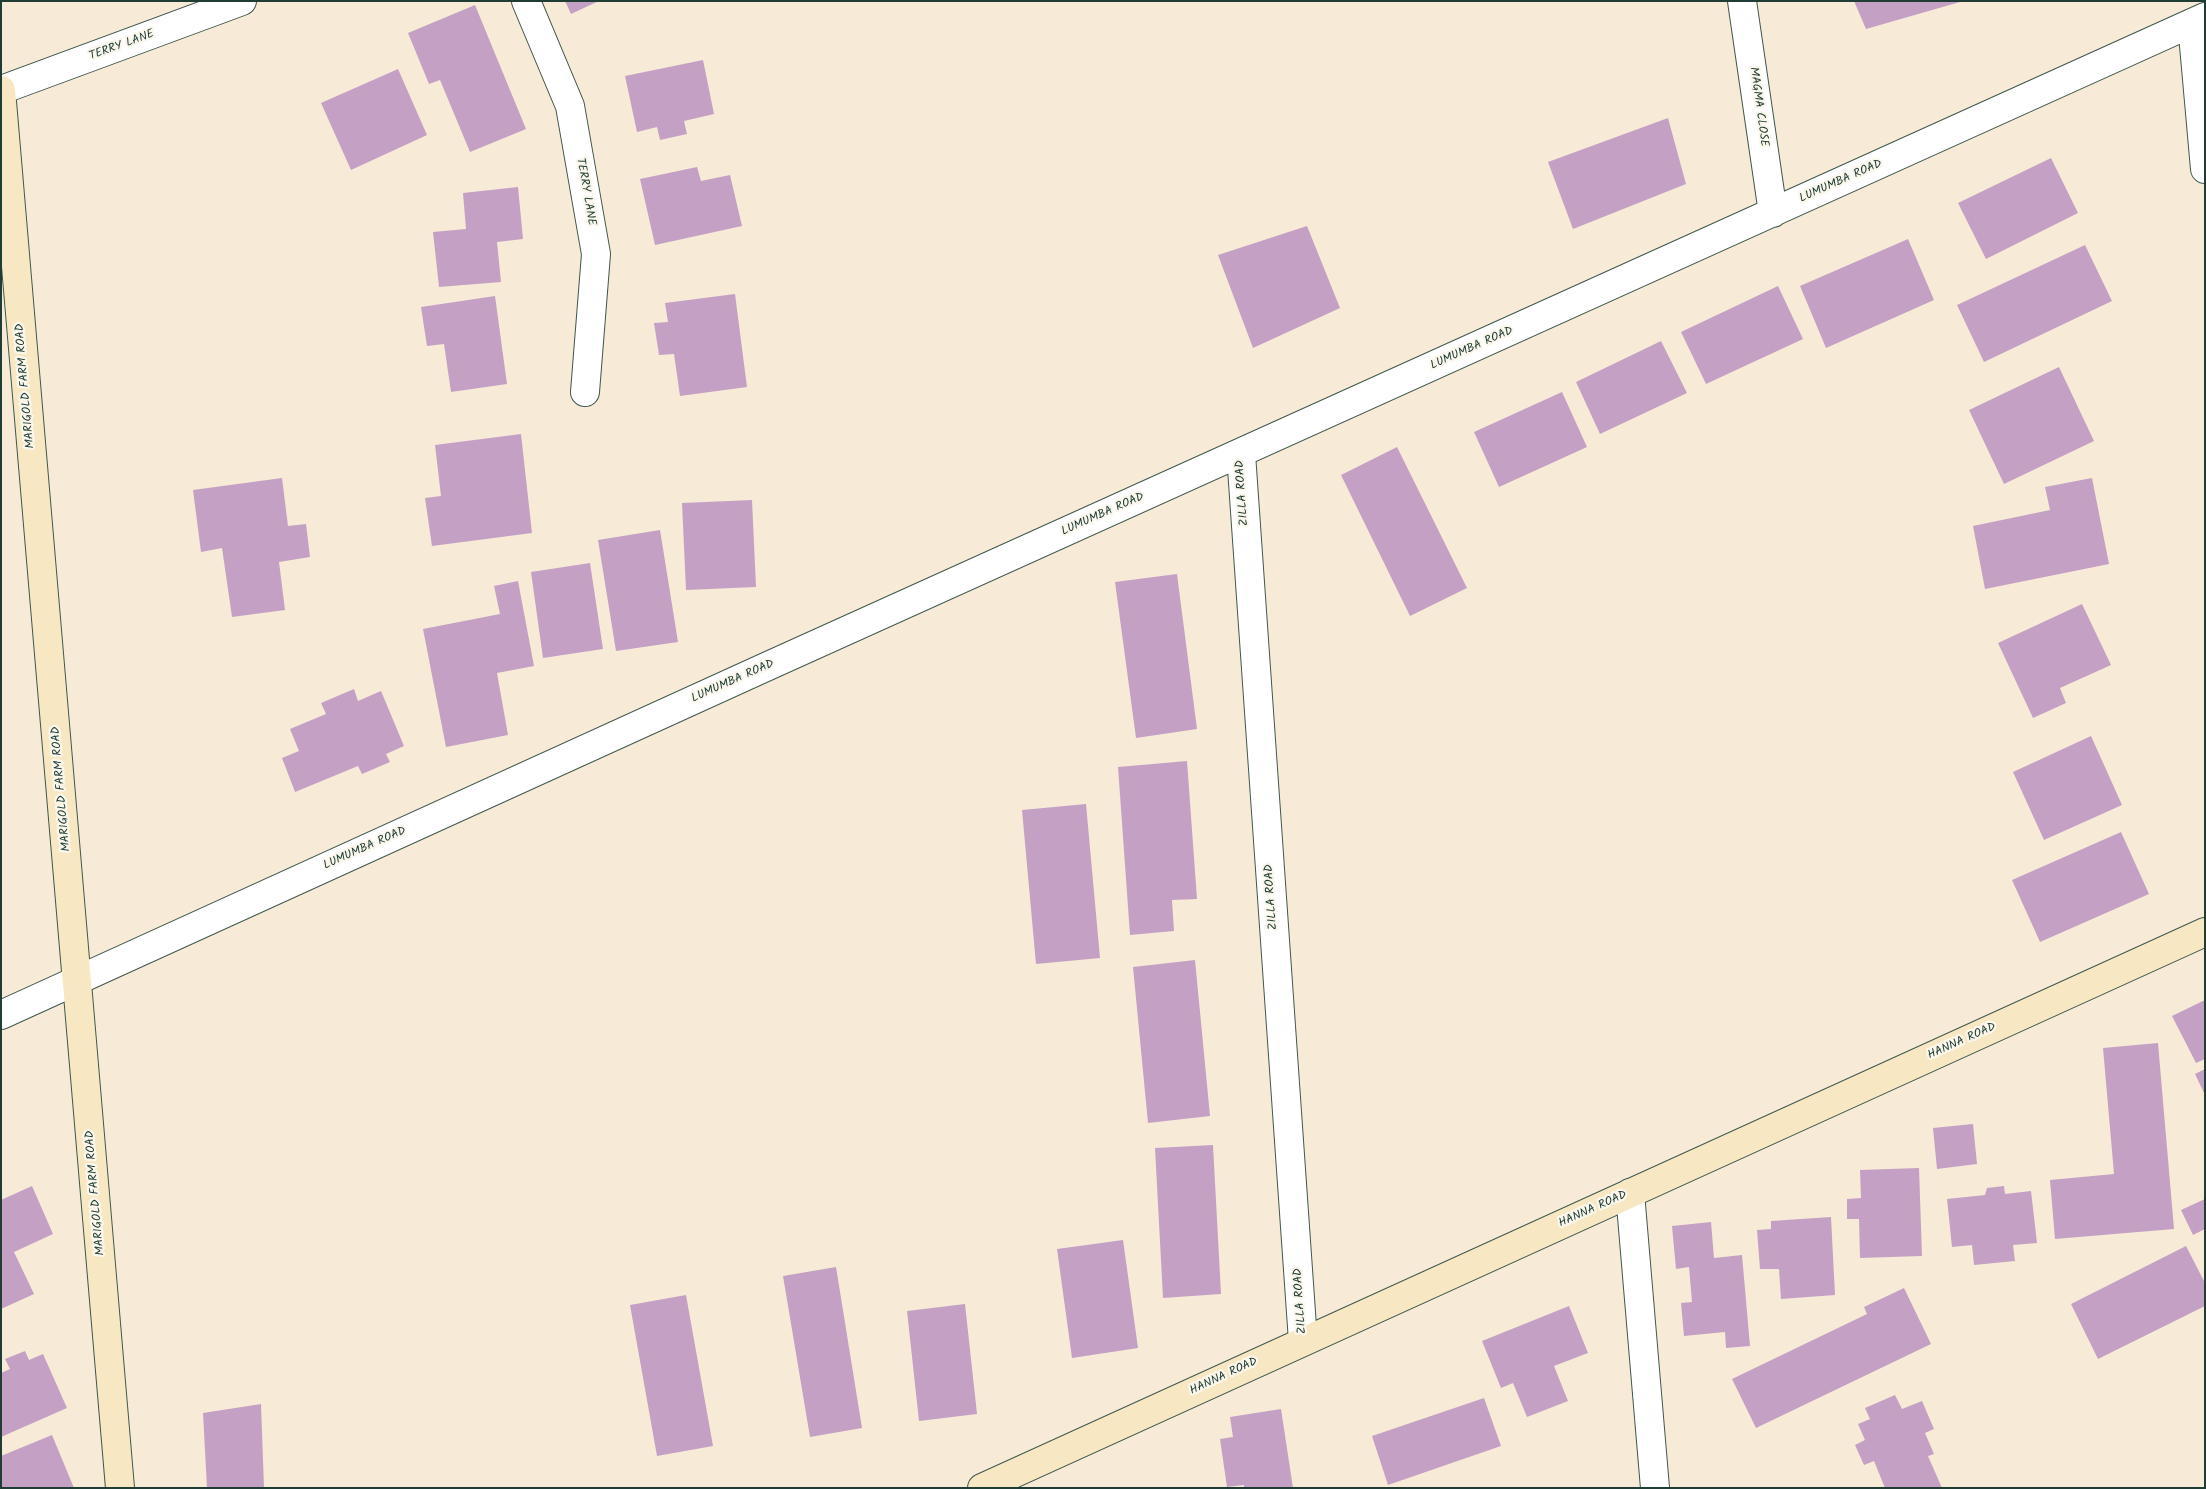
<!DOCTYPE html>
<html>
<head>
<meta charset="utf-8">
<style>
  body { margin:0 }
  #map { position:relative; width:2206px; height:1489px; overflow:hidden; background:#f7ebd7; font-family:Kalam,sans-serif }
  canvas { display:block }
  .frame { position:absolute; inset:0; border:2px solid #1f3d34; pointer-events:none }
</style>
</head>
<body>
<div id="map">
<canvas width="2206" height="1489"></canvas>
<div class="frame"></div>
</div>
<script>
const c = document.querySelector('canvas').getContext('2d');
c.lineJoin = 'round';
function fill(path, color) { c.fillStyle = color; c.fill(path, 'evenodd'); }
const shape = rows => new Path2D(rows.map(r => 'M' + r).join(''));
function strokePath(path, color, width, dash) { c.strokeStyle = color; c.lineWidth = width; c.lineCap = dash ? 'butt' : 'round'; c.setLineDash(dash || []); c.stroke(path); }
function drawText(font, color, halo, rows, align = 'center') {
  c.font = font + ' Kalam,sans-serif'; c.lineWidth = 4.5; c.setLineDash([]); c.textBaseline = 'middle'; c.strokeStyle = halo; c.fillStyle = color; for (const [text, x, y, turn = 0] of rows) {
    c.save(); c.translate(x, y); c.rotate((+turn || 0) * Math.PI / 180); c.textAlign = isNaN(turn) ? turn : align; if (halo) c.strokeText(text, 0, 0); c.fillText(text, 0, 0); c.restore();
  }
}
fill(shape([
  [565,1,599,1,571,14],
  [1854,1,1960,1,1960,2,1866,29],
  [475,5,526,129,470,152,440,80,429,84,408,33],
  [703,60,714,114,684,121,687,134,660,140,657,127,637,132,625,76],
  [398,69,427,135,351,170,321,103],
  [1668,118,1686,184,1573,229,1548,162],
  [2051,158,2078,213,1986,259,1958,203],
  [697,167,701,181,730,175,742,226,655,245,640,179],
  [518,187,523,239,497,242,501,282,439,287,433,232,466,229,463,193],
  [1307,226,1340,308,1253,348,1218,255],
  [1908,239,1934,300,1826,348,1800,286],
  [2085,245,2112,301,1984,362,1957,305],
  [1778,286,1803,339,1706,384,1681,332],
  [735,294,747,387,680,396,674,354,659,355,654,323,668,322,665,303],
  [495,296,507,384,451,392,444,344,427,346,421,307],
  [1661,341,1687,393,1600,434,1576,382],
  [2059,367,2094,441,2004,484,1969,410],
  [1562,392,1587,447,1499,487,1474,432],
  [521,434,532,533,432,546,425,498,441,496,435,445],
  [1397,447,1467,588,1410,616,1341,475],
  [282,478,288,526,306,524,310,557,279,562,285,610,232,617,222,548,201,552,193,490],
  [2092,478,2109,564,1985,589,1973,526,2050,510,2045,487],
  [752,500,756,587,686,590,682,503],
  [660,530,678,642,616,651,598,540],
  [590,563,603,649,543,658,531,572],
  [1177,574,1197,729,1136,738,1115,582],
  [518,581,534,666,497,673,508,735,446,747,423,629,500,614,494,586],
  [2082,604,2111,665,2060,688,2066,703,2033,718,1998,643],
  [354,689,358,701,381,691,404,746,386,754,390,762,362,774,358,766,295,792,282,758,299,751,290,729,326,714,321,703],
  [2091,736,2122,805,2044,840,2013,772],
  [1187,761,1197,899,1172,900,1174,931,1130,935,1118,767],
  [1086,804,1100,958,1036,964,1022,810],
  [2121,832,2149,894,2040,942,2012,880],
  [1195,960,1210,1116,1148,1123,1133,967],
  [2205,1000,2205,1059,2196,1063,2172,1016],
  [2158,1043,2174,1229,2055,1239,2050,1180,2114,1174,2103,1048],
  [2205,1069,2205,1095,2195,1074],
  [1973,1124,1977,1164,1937,1169,1933,1128],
  [1213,1145,1221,1294,1163,1298,1155,1148],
  [1919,1168,1922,1256,1860,1258,1859,1219,1847,1219,1847,1199,1861,1198,1860,1170],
  [32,1186,53,1234,14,1252,34,1294,1,1309,1,1200],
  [2004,1186,2005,1194,2031,1191,2037,1243,2013,1245,2015,1261,1974,1265,1972,1245,1952,1247,1947,1199,1985,1195,1987,1188],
  [2205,1199,2205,1229,2193,1235,2181,1210],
  [1831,1217,1835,1295,1781,1299,1779,1269,1760,1269,1757,1230,1771,1229,1771,1221],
  [1711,1222,1714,1258,1742,1255,1750,1346,1726,1348,1725,1332,1684,1336,1681,1303,1692,1302,1689,1267,1676,1269,1672,1226],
  [1123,1240,1138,1348,1072,1358,1057,1249],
  [2186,1246,2205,1283,2205,1306,2098,1359,2071,1304],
  [836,1267,862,1428,810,1437,783,1276],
  [1904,1288,1931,1344,1756,1428,1732,1379,1867,1314,1864,1307],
  [686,1295,713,1446,657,1456,630,1305],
  [965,1304,977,1414,919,1421,907,1311],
  [1569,1306,1588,1353,1554,1366,1568,1401,1527,1417,1513,1383,1501,1388,1482,1341],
  [25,1351,29,1360,43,1354,67,1408,1,1437,1,1373,10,1369,5,1359],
  [1895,1395,1902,1409,1922,1401,1934,1429,1925,1433,1934,1454,1928,1456,1942,1488,1885,1488,1874,1461,1864,1465,1855,1445,1865,1440,1858,1424,1870,1419,1865,1408],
  [1484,1398,1501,1446,1388,1485,1372,1436],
  [261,1404,264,1488,207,1488,203,1413],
  [1281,1409,1293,1488,1244,1488,1244,1485,1227,1487,1220,1439,1233,1437,1230,1417],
  [52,1435,74,1488,1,1488,1,1456]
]), '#c4a0c5');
const street = shape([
  [526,1,570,106,596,254,585,392],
  [1742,1,1773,213],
  [2192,23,2205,169],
  [1,90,242,1],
  [1241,454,1303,1341],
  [1,1015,768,666,2205,17],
  [1630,1193,1655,1488]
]);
const secondary = shape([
  [1,90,120,1488],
  [982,1488,2205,932]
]);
strokePath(street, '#3f574c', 30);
strokePath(secondary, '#3f574c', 30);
strokePath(street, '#fff', 28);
strokePath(secondary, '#f7e8c3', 28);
drawText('12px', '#1f3d34', '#fbf7ec', [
  ["TERRY LANE",122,46,-20],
  ["MAGMA CLOSE",1758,107,82],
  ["LUMUMBA ROAD",1841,182,-24],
  ["TERRY LANE",585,192,80],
  ["LUMUMBA ROAD",1472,349,-24],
  ["MARIGOLD FARM ROAD",26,386,-95],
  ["ZILLA ROAD",1243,493,-94],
  ["LUMUMBA ROAD",1103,515,-24],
  ["LUMUMBA ROAD",733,682,-24],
  ["MARIGOLD FARM ROAD",62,789,-95],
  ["LUMUMBA ROAD",365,849,-24],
  ["ZILLA ROAD",1272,897,-94],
  ["HANNA ROAD",1962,1042,-24],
  ["MARIGOLD FARM ROAD",96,1193,-95],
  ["HANNA ROAD",1593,1210,-24],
  ["ZILLA ROAD",1301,1301,-94],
  ["HANNA ROAD",1224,1377,-25]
]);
</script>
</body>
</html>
